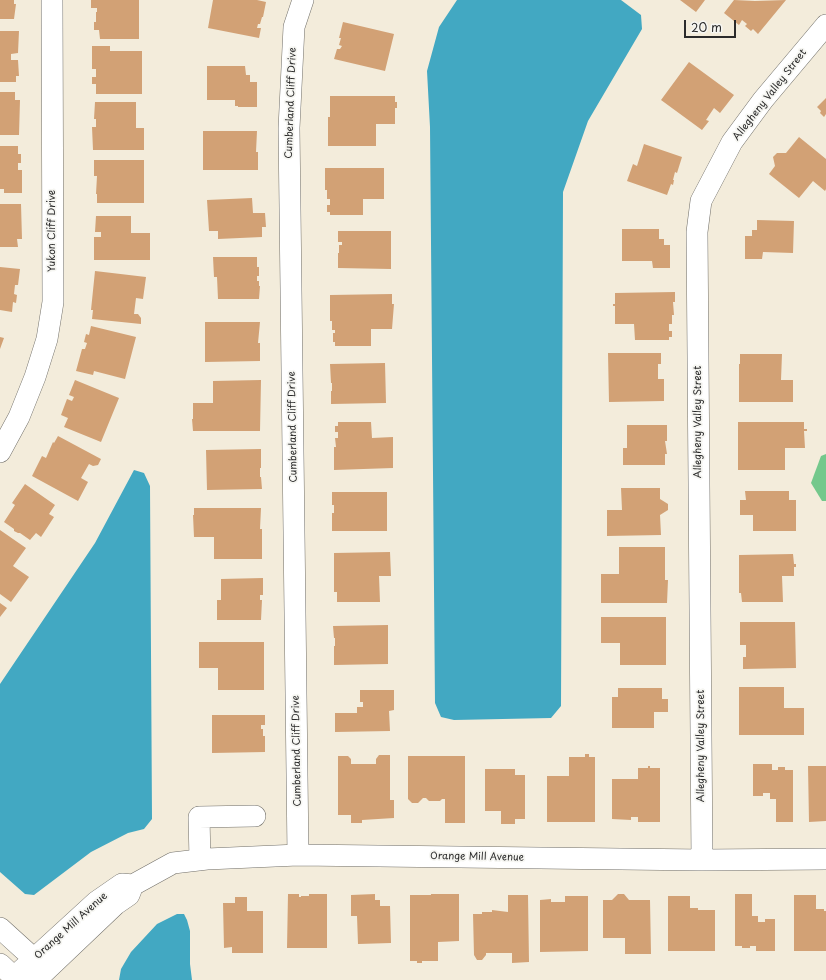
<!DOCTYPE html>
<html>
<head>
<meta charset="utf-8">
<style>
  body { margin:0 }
  #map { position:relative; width:826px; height:980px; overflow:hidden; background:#f3ecdb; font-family:"Playpen Sans",sans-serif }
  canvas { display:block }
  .scale { position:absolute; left:684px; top:20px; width:52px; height:18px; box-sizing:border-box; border:2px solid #2b2b2b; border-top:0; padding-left:5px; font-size:12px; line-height:14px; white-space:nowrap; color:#2b2b2b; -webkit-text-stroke:3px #f6f6f2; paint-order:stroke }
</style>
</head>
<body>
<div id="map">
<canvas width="826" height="980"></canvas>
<div class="scale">20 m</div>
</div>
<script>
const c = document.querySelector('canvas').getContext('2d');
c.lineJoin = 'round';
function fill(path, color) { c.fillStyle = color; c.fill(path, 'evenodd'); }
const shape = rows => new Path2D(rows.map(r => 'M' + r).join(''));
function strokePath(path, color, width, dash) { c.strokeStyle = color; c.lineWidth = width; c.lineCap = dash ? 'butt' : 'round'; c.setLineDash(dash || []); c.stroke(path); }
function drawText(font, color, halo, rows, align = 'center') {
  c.font = font + ' "Playpen Sans",sans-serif'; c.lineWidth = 3.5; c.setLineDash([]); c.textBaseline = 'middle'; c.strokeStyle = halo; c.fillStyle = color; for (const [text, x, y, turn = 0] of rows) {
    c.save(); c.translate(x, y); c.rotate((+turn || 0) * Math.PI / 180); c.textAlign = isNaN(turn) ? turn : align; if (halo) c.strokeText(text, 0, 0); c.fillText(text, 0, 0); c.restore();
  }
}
fill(shape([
  [826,454,826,501,822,501,811,483,821,456]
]), '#74c88c');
fill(shape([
  [457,0,621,0,641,15,642,29,588,121,563,192,561,706,551,718,454,720,441,717,435,703,430,127,427,71,439,27],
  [134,470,144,473,150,486,152,819,144,829,128,833,91,852,34,895,25,894,0,872,0,684,95,543],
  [177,914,184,914,187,920,190,931,190,964,192,980,119,980,121,969,131,952,157,924]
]), '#42a8c2');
fill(shape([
  [0,0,14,0,14,4,16,4,14,19,0,19],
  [91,0,139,0,139,39,100,39,99,30,94,30,94,22,96,22,96,12,97,12,97,8,91,8],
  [213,0,257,0,266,2,263,17,262,17,260,24,258,24,257,28,261,28,259,38,208,28],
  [680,0,705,0,696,12],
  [734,0,755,1,786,0,758,34,753,29,751,31,745,26,747,24,742,20,739,25,724,13],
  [343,22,394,34,385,71,334,59,337,49,340,49,342,46,339,45,341,38,339,38],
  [0,31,19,31,18,53,11,54,11,60,18,60,19,76,16,76,16,82,0,82],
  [92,46,110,46,110,51,142,51,142,94,96,94,96,84,92,84,92,77,96,77,96,69,92,69],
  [689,62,734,95,720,113,714,108,706,120,709,121,702,130,661,100],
  [207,66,245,66,246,75,250,75,250,82,257,82,257,107,238,107,238,106,235,106,235,100,207,100],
  [0,92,15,92,15,100,20,100,19,135,0,135],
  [330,96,395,96,395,102,397,102,397,108,395,108,395,124,376,124,376,146,328,146,328,117,330,117],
  [826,98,826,114,824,117,820,113,821,111,817,107],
  [95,102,136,102,136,128,144,128,144,150,93,150,92,127,96,127,96,119,94,119],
  [203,131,257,131,256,152,258,152,258,170,203,170],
  [799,137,826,159,826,189,825,191,813,181,799,198,769,174,775,166,773,157,777,153,786,153],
  [644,144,682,157,677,173,675,172,673,180,674,180,673,185,671,184,667,195,627,181,633,164,637,166],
  [0,146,18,146,18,154,21,154,21,163,18,163,18,170,22,170,22,193,4,193,4,189,0,189],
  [94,160,144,160,144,203,97,203,97,194,96,194,97,176,94,176],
  [325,168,384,168,384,199,363,199,363,215,330,215,330,212,327,212,327,205,330,205,330,199,327,199,327,190,325,190],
  [252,198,253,213,265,213,266,227,262,227,262,237,218,239,218,231,209,231,207,200],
  [0,204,21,204,22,239,17,239,18,247,0,247],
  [96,216,131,216,131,233,150,233,150,260,94,260,94,237,101,237,101,232,95,232],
  [757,220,794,221,793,253,763,252,762,259,745,259,745,236,752,236,752,230,757,230],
  [622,229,659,229,659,239,664,239,664,245,670,245,670,268,653,268,652,261,622,261],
  [338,231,391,231,391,269,338,268,338,253,339,253,339,245,342,245,342,242,338,242],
  [213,257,257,257,257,267,259,267,259,276,257,276,257,281,259,281,259,286,260,286,259,299,218,299,217,277,214,277],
  [0,267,20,269,18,285,15,285,14,294,17,295,16,303,13,302,12,312,0,310],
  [95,271,146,277,143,299,136,298,134,314,138,314,141,318,141,324,92,319,93,310,91,310],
  [675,292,675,302,673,302,674,315,672,315,672,324,669,324,669,331,672,331,672,337,669,337,669,340,635,340,634,324,615,324,615,306,613,306,613,304,615,304,615,293],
  [392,294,392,304,394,304,392,329,371,329,371,346,335,346,335,342,333,342,333,333,335,333,335,330,332,330,332,321,330,321,330,295],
  [205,322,260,322,258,343,260,343,260,361,205,362],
  [91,326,136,337,125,379,94,371,93,375,76,371,82,349,85,349,87,343,84,342,86,334,89,335],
  [0,337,4,338,0,349],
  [608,353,661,353,661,364,658,364,658,379,664,379,664,401,609,402],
  [740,354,782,354,781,380,793,380,793,402,739,402,739,364,740,364],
  [385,363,386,403,331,404,331,391,332,391,332,383,331,383,330,364],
  [75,380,119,398,101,442,64,427,68,418,61,415,67,399,72,401,74,397,69,395],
  [261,380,260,431,193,431,192,419,193,419,193,403,213,403,213,381],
  [338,422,371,422,372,438,393,437,393,468,334,470,334,447,336,447,335,438,338,438,338,432,335,432,335,426,338,426],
  [738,422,804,422,804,429,807,429,807,431,804,431,805,448,785,448,785,470,738,470],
  [627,425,667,425,667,441,665,441,667,454,665,454,665,465,623,465,623,448,627,448],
  [58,436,101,459,98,465,93,466,89,464,81,478,88,482,78,501,32,476,42,456,46,458,53,442,54,443],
  [261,449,261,468,260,468,260,477,261,477,262,489,207,490,206,450],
  [25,484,55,505,49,514,54,517,41,537,36,533,30,540,20,533,18,533,14,531,14,529,4,522,15,505,12,503],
  [621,488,660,488,660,499,668,504,668,510,660,515,661,535,607,536,607,510,622,510],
  [745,491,789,491,789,500,796,500,796,531,753,531,753,515,740,515,740,500,746,500],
  [332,492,387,492,387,531,332,531,332,513,334,513,334,505,332,505],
  [194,508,261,508,260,529,262,529,262,559,214,559,214,537,194,537,193,515,194,515],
  [0,530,26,548,13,566,29,577,11,602,0,594],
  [619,547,665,547,665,580,668,580,667,603,601,603,601,574,619,574],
  [390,552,391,576,379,576,380,602,337,602,337,592,334,592,334,553],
  [793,554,794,564,796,564,796,567,794,567,794,576,782,576,783,602,742,602,741,593,739,593,739,555],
  [263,578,263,595,260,595,260,600,262,600,261,620,217,620,217,600,221,600,221,579],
  [0,603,7,608,0,617],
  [601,617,666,617,666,665,620,665,620,643,601,643],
  [740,622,795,622,796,668,743,669,743,657,746,657,746,645,740,645],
  [388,625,388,664,334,665,334,646,335,646,335,638,334,638,333,626],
  [199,642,264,642,264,690,218,690,218,668,199,668],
  [739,687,784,687,784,708,804,708,804,735,739,735],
  [618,688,662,688,662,699,668,699,668,712,654,712,654,728,612,728,612,697,618,697],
  [360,690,394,690,394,710,389,711,390,731,335,732,335,713,357,713,357,707,363,707,363,702,360,702],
  [212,715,265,715,265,725,261,725,261,729,263,729,263,736,265,736,265,752,212,753],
  [585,754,589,754,589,757,595,757,595,822,547,822,547,776,569,776,569,757,585,757],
  [379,755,390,755,390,800,394,800,394,818,362,820,362,823,351,823,351,815,338,815,338,756,348,756,351,759,351,764,376,764,376,759],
  [408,756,465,756,465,823,445,823,445,799,442,799,440,801,429,801,426,798,423,798,418,803,412,803,408,799],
  [753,764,772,764,772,770,778,770,778,767,785,767,785,770,793,770,793,822,776,822,776,799,770,799,770,793,763,793,763,796,753,796],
  [648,766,650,766,650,768,660,768,660,822,638,822,638,817,631,817,631,820,612,819,612,779,638,779,638,768,648,768],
  [808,766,826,766,826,821,809,822],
  [485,769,515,769,515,775,525,775,525,819,515,819,515,824,501,824,501,811,485,811],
  [288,894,299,894,299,897,301,897,301,896,309,896,309,894,327,894,327,948,287,948],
  [375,894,375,900,380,900,380,906,390,906,391,943,358,944,357,916,351,916,351,895],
  [431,894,459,894,459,941,438,942,438,961,422,961,422,963,417,963,417,961,410,961,410,895,431,895],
  [618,894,624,894,629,900,650,900,651,954,625,954,625,938,603,938,603,900,612,900],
  [735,894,752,894,752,916,758,916,758,922,765,922,765,919,775,919,775,951,756,951,756,946,750,946,750,948,742,948,742,946,735,946],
  [508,895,528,895,529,962,512,963,512,953,486,953,486,955,482,960,477,960,474,955,473,914,482,914,482,912,492,912,492,910,508,912],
  [794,895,816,895,816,909,824,909,824,911,826,911,826,951,794,951],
  [565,896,588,896,588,951,540,952,540,900,551,899,551,902,565,902],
  [668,896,690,896,690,908,698,908,698,910,715,910,715,951,668,951],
  [235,897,247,897,247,911,263,911,263,953,232,953,232,947,224,948,223,903,235,903]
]), '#d2a175');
const minor = shape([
  [0,452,19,417,35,377,47,339,53,302,52,0],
  [298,855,289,128,294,27,303,0],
  [200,860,199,817,255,816],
  [702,860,697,232,701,201,732,142,763,100,826,25],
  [0,928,44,968],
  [0,964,17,980],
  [14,977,96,902,122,884,133,885,173,863,207,859,298,855,702,860,826,859],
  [36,980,116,904,129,895,131,890]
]);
strokePath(minor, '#716f69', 22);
strokePath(minor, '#fff', 21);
drawText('10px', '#2b2b2b', '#f6f6f2', [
  ["Allegheny Valley Street",770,95,-52],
  ["Cumberland Cliff Drive",291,103,-88],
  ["Yukon Cliff Drive",52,231,-90],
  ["Allegheny Valley Street",698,422,-90],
  ["Cumberland Cliff Drive",293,427,-91],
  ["Allegheny Valley Street",701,746,-90],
  ["Cumberland Cliff Drive",297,751,-91],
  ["Orange Mill Avenue",477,857,1],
  ["Orange Mill Avenue",71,926,-42]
]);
</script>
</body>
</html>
